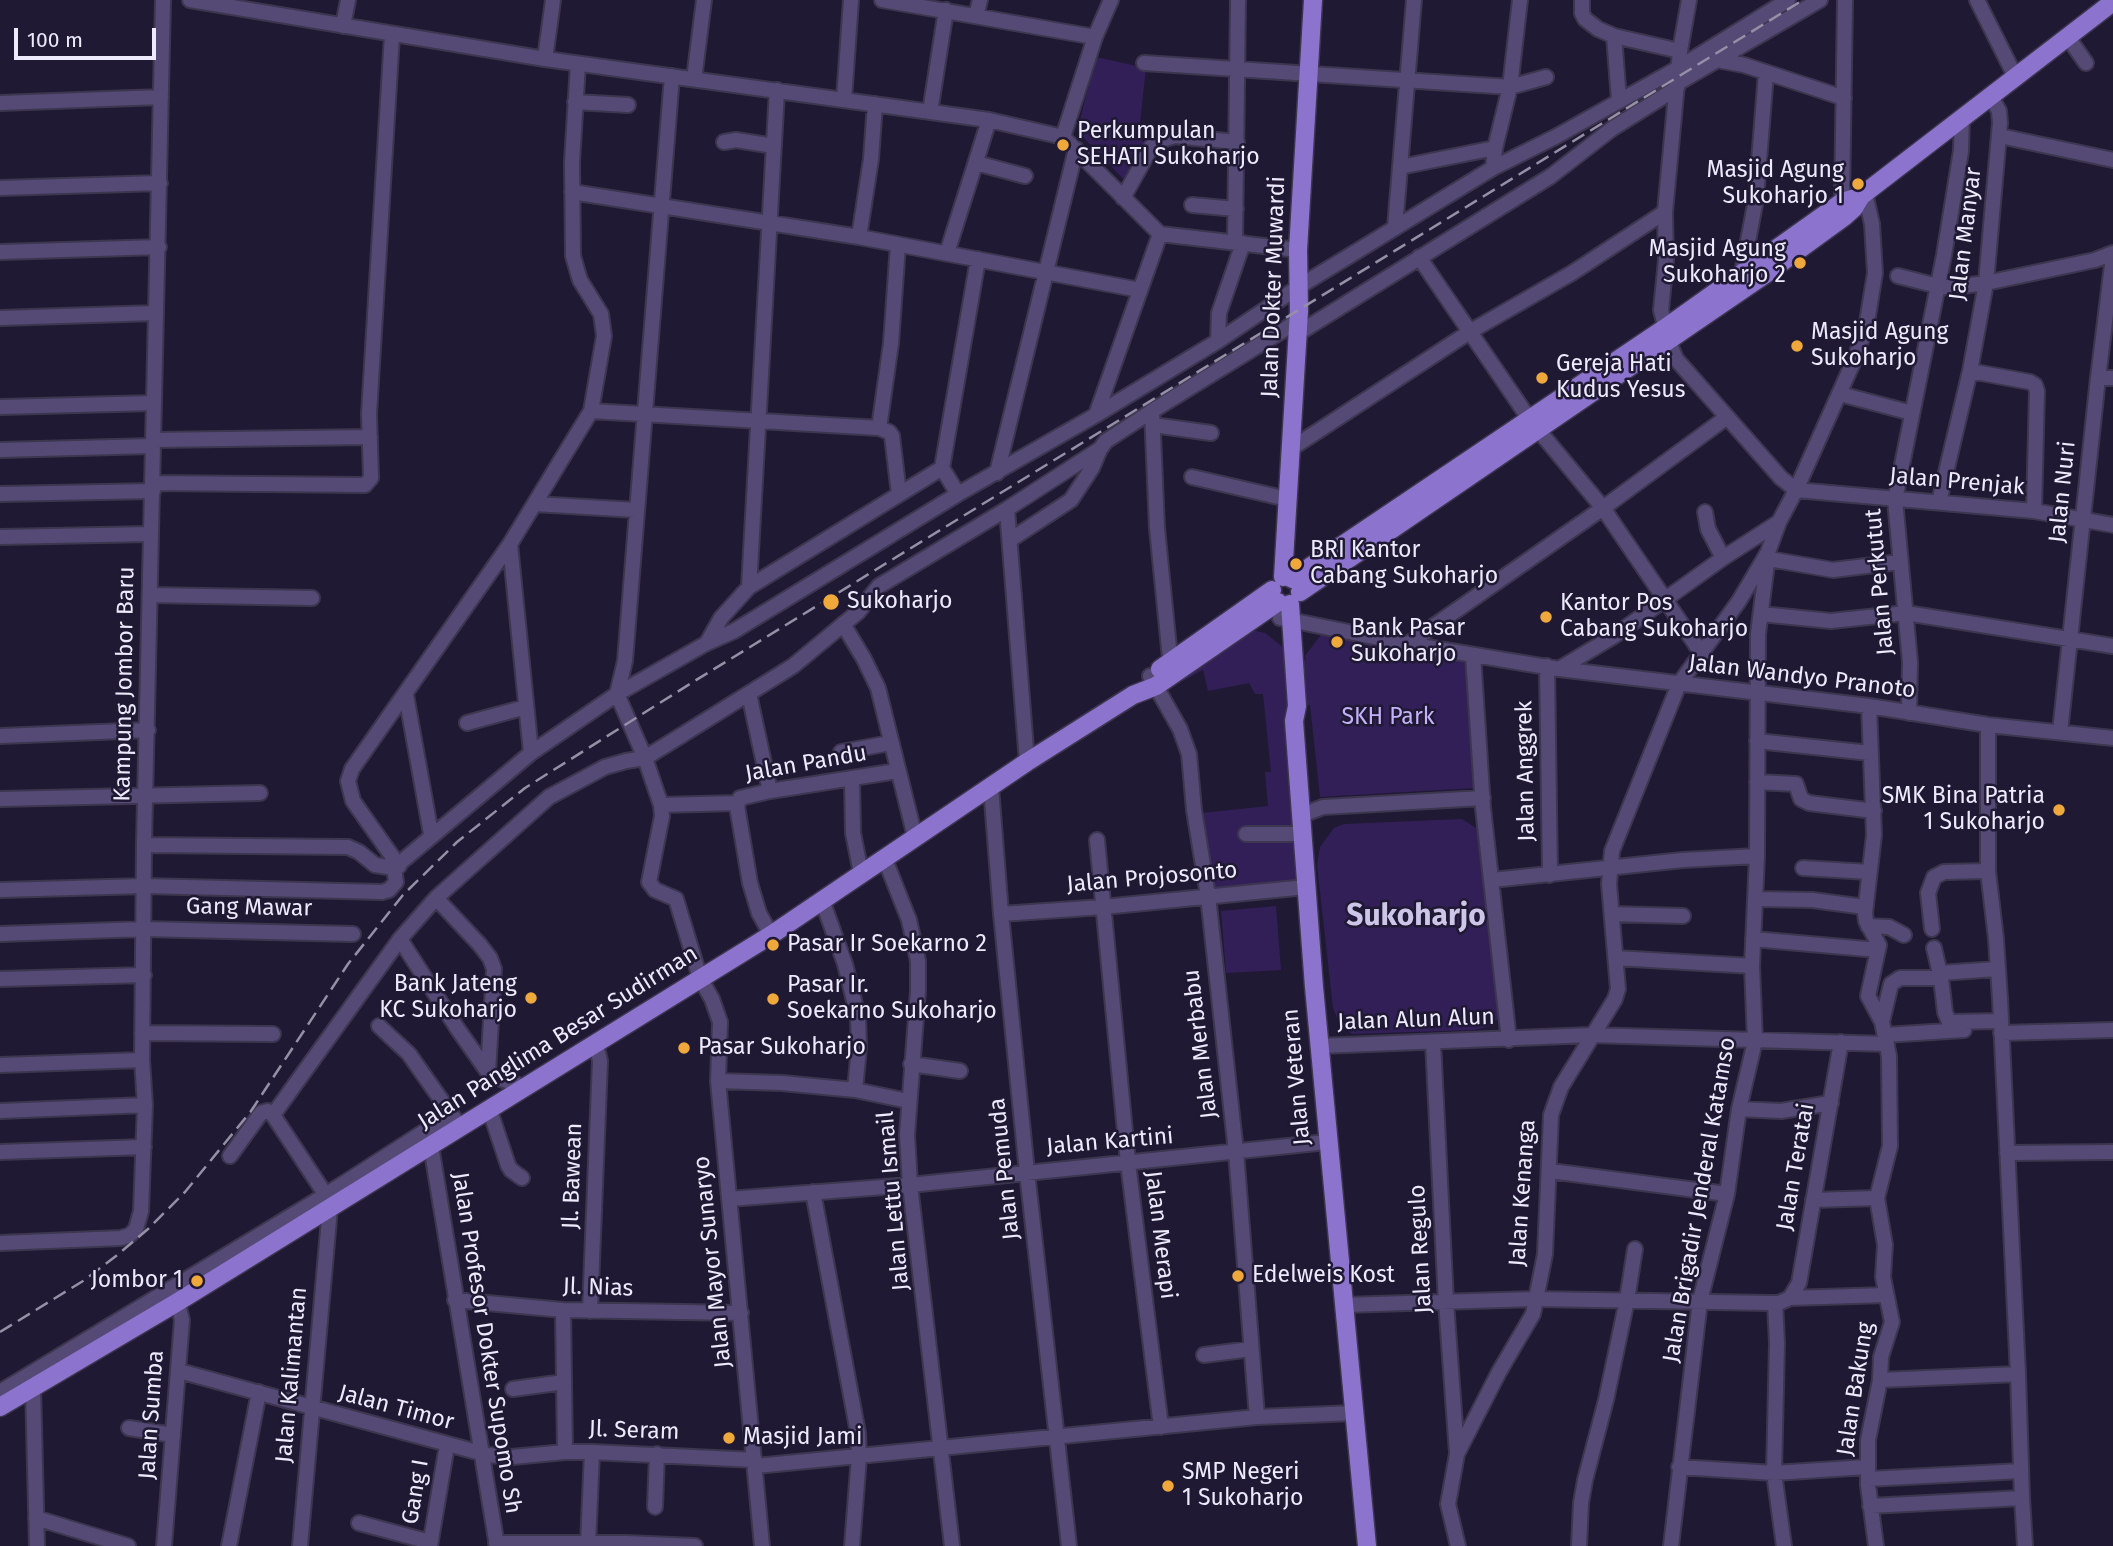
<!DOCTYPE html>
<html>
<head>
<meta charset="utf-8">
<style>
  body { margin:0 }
  #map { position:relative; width:2113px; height:1546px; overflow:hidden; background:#201933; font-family:"Fira Sans",sans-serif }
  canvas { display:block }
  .scale { position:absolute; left:14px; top:28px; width:142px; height:32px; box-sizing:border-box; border:4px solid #edeafc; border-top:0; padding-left:9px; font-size:21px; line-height:24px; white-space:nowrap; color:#edeafc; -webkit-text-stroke:5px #201933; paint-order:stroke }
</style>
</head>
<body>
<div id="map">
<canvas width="2113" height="1546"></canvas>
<div class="scale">100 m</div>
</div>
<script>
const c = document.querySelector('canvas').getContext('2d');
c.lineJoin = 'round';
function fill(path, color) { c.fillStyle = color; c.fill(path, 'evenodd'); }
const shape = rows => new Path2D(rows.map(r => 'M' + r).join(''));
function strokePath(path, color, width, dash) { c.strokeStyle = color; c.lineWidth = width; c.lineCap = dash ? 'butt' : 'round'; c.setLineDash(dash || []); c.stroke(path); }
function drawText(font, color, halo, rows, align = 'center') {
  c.font = font + ' "Fira Sans",sans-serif'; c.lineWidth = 5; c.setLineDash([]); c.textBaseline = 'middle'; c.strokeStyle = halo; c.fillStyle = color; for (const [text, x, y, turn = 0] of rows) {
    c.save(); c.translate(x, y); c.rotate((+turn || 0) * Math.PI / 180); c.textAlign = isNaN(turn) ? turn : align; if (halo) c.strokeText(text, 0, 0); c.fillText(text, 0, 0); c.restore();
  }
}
fill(shape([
  [1096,57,1146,68,1140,123,1146,161,1134,190,1077,131],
  [1248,629,1265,633,1289,652,1303,881,1209,888,1202,813,1268,806,1265,772,1271,772,1263,694,1255,694,1249,683,1208,691,1203,670,1168,689,1161,679],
  [1323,632,1469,654,1475,788,1320,797,1310,705,1299,706,1297,662,1306,660,1305,656],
  [1462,819,1476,828,1481,841,1500,1017,1490,1026,1474,1030,1352,1034,1340,1025,1333,1008,1317,865,1320,847,1334,828,1344,824],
  [1276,906,1281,970,1226,973,1221,911]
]), '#321f58');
const minor = shape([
  [190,0,545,59,989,120,1063,137,1160,234,1298,250],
  [882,0,1095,37],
  [1582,0,1582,13,1585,19,1598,29,1614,36,1680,51],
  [1689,0,1680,51,1665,212,1666,260,1661,310,1669,342,1676,359,1781,478,1796,490,2034,511,2113,525],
  [1977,0,2015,76],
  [976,16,980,0],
  [343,26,348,0],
  [1614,36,1619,100],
  [2067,36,2086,63],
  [545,59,553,0],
  [1717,60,1744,65,1844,98],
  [1144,63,1510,87,1546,77],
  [672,76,625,661,617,694,645,758,661,805,662,816,649,882,655,890,676,899,700,978,712,999,720,1022,718,1081,762,1546],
  [694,79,704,0],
  [1678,83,1820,0],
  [844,99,851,0],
  [575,102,628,105],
  [0,103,161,97],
  [930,112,946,10],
  [2000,136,2113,160],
  [1063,137,1095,37,1111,0],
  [724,142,736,140,774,146],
  [976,163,1025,176],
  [1400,167,1495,148],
  [1493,168,1495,148,1510,87,1520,0],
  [0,188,160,183],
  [572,192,859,237,1140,290],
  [1123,198,1154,142,1175,136,1237,142],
  [1842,202,1845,0],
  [1192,205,1236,209],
  [1395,227,1414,0],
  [859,237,871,159,875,104],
  [1235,242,1238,0],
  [0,252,159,247],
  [947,253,989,120],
  [1419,257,1530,420,1603,508,1702,654],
  [1742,273,1756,199,1766,73],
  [1898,276,1942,287,1953,287,1986,283,2095,260,2113,253],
  [0,318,156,313],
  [1297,334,1551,176,1613,128,1677,88],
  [1218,341,1219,313,1243,243],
  [1970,371,2030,382,2035,385,2037,391,2034,511],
  [2098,378,2113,378],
  [1840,394,1912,413],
  [0,407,154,403],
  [591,411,879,428,889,432,892,436,899,494],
  [1152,411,1157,528,1171,668],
  [1096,415,1160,234],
  [1153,425,1211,433],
  [879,428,891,343,898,245],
  [153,440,370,437],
  [1292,448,1471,331,1572,273,1665,212],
  [0,450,153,446],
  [997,473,1076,149],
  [1192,477,1287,499],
  [153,483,365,485,371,478,369,414,392,35],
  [0,494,153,491],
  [958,494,942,468,978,259],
  [1939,502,1970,371,1986,283,2000,123,1999,111,1990,95],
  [535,504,636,510],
  [1007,509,1027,762],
  [1705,512,1708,529,1723,558],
  [0,537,150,534],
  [1010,540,1071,500,1092,468,1100,449],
  [510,544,531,753],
  [1769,559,1833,570,1899,562],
  [749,587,777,90],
  [150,595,312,598],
  [1761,614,1831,621,1906,613,2113,646],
  [1280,618,1408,644,1559,669,1869,706,1988,725,2113,738],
  [843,624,864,659,878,688,915,837],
  [707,643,721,618,749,587,942,468],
  [1408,644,1603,508,1727,417],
  [1473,655,1483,808,1509,1040],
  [1547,666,1550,875],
  [1559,669,1614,636,1723,558,1779,522],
  [1150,676,1180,729,1189,754,1194,810,1208,896,1236,1152,1257,1417],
  [749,694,770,791],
  [406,695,431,834],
  [1869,706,1874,835,1865,913,1866,921,1879,945,1868,996,1882,1022,1889,1056,1890,1146,1877,1198,1885,1245,1883,1277,1892,1322,1881,1357,1880,1380,1868,1440,1868,1485,1876,1546],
  [1909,713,1910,662,1895,500,1944,255,1961,151,1962,117],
  [467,723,526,707],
  [1988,725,1988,871,1996,939,2000,999,2018,1374,2022,1498],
  [2060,732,2098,378,2113,257],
  [0,736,148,730],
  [1757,741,1870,753],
  [841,752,890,743],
  [852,778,853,833,861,873],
  [1757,782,1796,784,1801,799,1809,803,1874,811],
  [991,787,1001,914,1027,1172,1069,1546],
  [0,799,260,793],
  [661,805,737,803],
  [1302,815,1323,807,1483,798],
  [1246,834,1303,834],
  [1097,840,1128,1163,1161,1427],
  [144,845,348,847,359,852,375,865,394,868,531,753,617,694,707,643,734,631,958,494,1096,415,1218,341,1300,286,1493,168,1557,136,1680,67,1788,0],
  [884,857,909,920,918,961,918,991,907,1135,910,1185,952,1546],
  [399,866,353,801,348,781,352,769,510,544,591,411,604,336,601,314,580,280,573,256,572,162,578,64],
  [1803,868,1869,872],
  [1492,880,1683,860,1757,856],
  [0,890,145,886,382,892,389,890,396,882,394,868],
  [436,898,480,945,490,958,494,969,488,1072],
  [1755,899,1812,900,1865,907],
  [822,900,845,964,858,1017,859,1048,855,1090],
  [1001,914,1103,907,1306,887],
  [1612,914,1683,916],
  [1868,926,1889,927,1904,935],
  [1932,929,1928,893,1934,877,1944,872,1988,871],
  [0,934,144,929,353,934],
  [771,935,759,913,750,883,737,806,740,798,770,791,897,771],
  [400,939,457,1028,490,1075,526,1088],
  [1753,939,1878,950],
  [1934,948,1941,978],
  [1616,958,1752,966],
  [1940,973,1997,969],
  [0,979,144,975],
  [1882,1022,1891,984,1900,978,1941,978,1945,1012,1949,1022,2000,1021],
  [379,1026,409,1054,456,1121],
  [142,1033,273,1034],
  [2001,1033,2113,1030],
  [1885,1035,1964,1030],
  [1433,1042,1446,1302,1457,1453],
  [1320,1046,1591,1035,1887,1044],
  [911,1064,960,1071],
  [0,1065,142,1060],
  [718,1081,782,1083,855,1090,908,1101],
  [1739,1109,1781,1111,1831,1103],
  [0,1111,145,1105],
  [490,1111,508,1165,511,1170,522,1178],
  [431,1146,497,1546],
  [0,1152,144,1147],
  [2007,1153,2113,1152],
  [230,1156,261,1113,268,1111,273,1115],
  [1550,1171,1727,1194],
  [813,1192,858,1433,859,1457,852,1546],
  [729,1199,910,1185,1327,1142],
  [1813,1200,1877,1198],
  [333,1206,273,1115,400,939,436,898,549,797,605,767,626,761,645,758,793,666,858,612,879,586,1007,509,1100,449,1106,441,1152,411,1298,321],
  [0,1243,121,1238,130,1235,136,1229,141,1211,145,1105,142,1060,144,845,163,0],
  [1790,1298,1799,1283,1841,1042],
  [455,1300,563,1310,741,1313],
  [1775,1303,1777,1343,1774,1473,1784,1546],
  [1344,1305,1535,1299,1770,1303,1779,1303,1790,1298,1886,1295],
  [563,1310,565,1452],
  [590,1311,600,1061,596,1044],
  [1204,1355,1251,1349],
  [179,1371,488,1455,512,1457,565,1452,592,1452,755,1460],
  [30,1380,33,1387,37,1546],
  [1880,1380,2018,1374],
  [513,1389,564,1382],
  [0,1392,324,1196,450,1115],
  [129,1428,173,1435],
  [756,1466,1257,1417,1354,1413],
  [1679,1467,1774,1473,1867,1467],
  [1868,1479,2021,1471],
  [1870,1506,2022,1498,2025,1546],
  [655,1507,657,1454],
  [36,1518,128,1546],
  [359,1523,430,1542],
  [496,1543,626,1543,695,1546],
  [588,1544,592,1452],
  [164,1546,182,1320,179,1308,171,1294],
  [229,1546,259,1392],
  [300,1546,330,1208],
  [430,1546,447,1445],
  [1458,1546,1448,1504,1457,1454,1499,1372,1533,1314,1545,1254,1551,1115,1561,1087,1615,999,1618,989,1609,884,1612,851,1679,684,1739,601,1768,552,1779,522,1796,490,1856,356,1867,322,1875,273,1872,224,1865,193],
  [1579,1546,1581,1503,1585,1480,1606,1400,1627,1300,1635,1249],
  [1671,1546,1700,1301,1727,1194,1739,1109,1755,1041,1752,966,1757,856,1758,634,1768,555]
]);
const major = shape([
  [1283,577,1299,311,1298,250,1313,0],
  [1292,579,1665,328,1842,202,1861,196,2113,2],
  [1300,592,1767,273,1844,217,1854,208,1861,196],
  [1290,604,1297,706,1294,721,1314,987,1367,1546],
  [1160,669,1272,590],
  [0,1407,176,1303,771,935,1027,762,1133,695,1156,686,1278,602]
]);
strokePath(minor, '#3d364f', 18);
strokePath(major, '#3d364f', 21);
strokePath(minor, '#554a76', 14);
strokePath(major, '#8c73ce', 18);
strokePath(shape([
  [0,1332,83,1281,116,1256,148,1229,185,1192,251,1111,348,964,403,895,457,842,525,788,693,682,1803,0]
]), '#9590a6', 2.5, [14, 7]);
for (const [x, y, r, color] of [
  [1063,145,7,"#eea83c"],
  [1858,184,7,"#eea83c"],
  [1800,263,7,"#eea83c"],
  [1797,346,7,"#eea83c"],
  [1542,378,7,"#eea83c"],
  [1296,564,7,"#eea83c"],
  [831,602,9,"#eea83c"],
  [1546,617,7,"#eea83c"],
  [1337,642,7,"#eea83c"],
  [2059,810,7,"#eea83c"],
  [773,945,7,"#eea83c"],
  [531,998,7,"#eea83c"],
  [773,999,7,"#eea83c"],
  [684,1048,7,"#eea83c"],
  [1238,1276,7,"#eea83c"],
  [197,1281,7,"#eea83c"],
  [729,1438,7,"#eea83c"],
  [1168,1486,7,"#eea83c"]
]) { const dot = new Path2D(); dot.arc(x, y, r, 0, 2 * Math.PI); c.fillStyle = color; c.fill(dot); strokePath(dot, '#201933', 2.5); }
drawText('23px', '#edeafc', '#201933', [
  ["Perkumpulan",1077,132],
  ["SEHATI Sukoharjo",1077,158],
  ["Masjid Agung",1844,171,"right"],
  ["Sukoharjo 1",1844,197,"right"],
  ["Masjid Agung",1786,250,"right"],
  ["Sukoharjo 2",1786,276,"right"],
  ["Masjid Agung",1811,333],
  ["Sukoharjo",1811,359],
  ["Gereja Hati",1556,365],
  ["Kudus Yesus",1556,391],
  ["BRI Kantor",1310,551],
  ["Cabang Sukoharjo",1310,577],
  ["Sukoharjo",847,602],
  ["Kantor Pos",1560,604],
  ["Cabang Sukoharjo",1560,630],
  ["Bank Pasar",1351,629],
  ["Sukoharjo",1351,655],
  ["SMK Bina Patria",2045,797,"right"],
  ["1 Sukoharjo",2045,823,"right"],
  ["Pasar Ir Soekarno 2",787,945],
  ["Bank Jateng",517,985,"right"],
  ["KC Sukoharjo",517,1011,"right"],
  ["Pasar Ir.",787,986],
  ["Soekarno Sukoharjo",787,1012],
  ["Pasar Sukoharjo",698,1048],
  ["Edelweis Kost",1252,1276],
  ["Jombor 1",183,1281,"right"],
  ["Masjid Jami",743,1438],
  ["SMP Negeri",1182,1473],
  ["1 Sukoharjo",1182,1499]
], 'left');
drawText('23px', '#edeafc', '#201933', [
  ["Jalan Manyar",1966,234,-83],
  ["Jalan Dokter Muwardi",1274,287,-88],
  ["Jalan Prenjak",1957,482,5],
  ["Jalan Nuri",2063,492,-84],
  ["Jalan Perkutut",1880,582,-95],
  ["Jalan Wandyo Pranoto",1802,677,7],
  ["Kampung Jombor Baru",125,684,-89],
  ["Jalan Pandu",806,764,-10],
  ["Jalan Anggrek",1526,771,-91],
  ["Jalan Projosonto",1152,878,-5],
  ["Gang Mawar",249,908,1],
  ["Jalan Alun Alun",1416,1020,-2],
  ["Jalan Panglima Besar Sudirman",558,1038,-32],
  ["Jalan Merbabu",1201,1044,-97],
  ["Jalan Veteran",1297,1077,-95],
  ["Jalan Kartini",1110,1142,-5],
  ["Jalan Teratai",1796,1167,-80],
  ["Jalan Pemuda",1005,1169,-96],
  ["Jl. Bawean",573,1176,-88],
  ["Jalan Kenanga",1523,1193,-86],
  ["Jalan Brigadir Jenderal Katamso",1700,1200,-80],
  ["Jalan Lettu Ismail",894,1201,-95],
  ["Jalan Merapi",1160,1235,83],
  ["Jalan Regulo",1421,1249,-93],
  ["Jalan Mayor Sunaryo",713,1262,-96],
  ["Jl. Nias",598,1288,2],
  ["Jalan Profesor Dokter Supomo Sh",486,1343,81],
  ["Jalan Kalimantan",292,1375,-85],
  ["Jalan Bakung",1856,1389,-81],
  ["Jalan Timor",396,1408,15],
  ["Jalan Sumba",152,1415,-86],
  ["Jl. Seram",634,1431,2],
  ["Gang I",416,1492,-80]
]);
drawText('23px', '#c3b1fa', '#201933', [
  ["SKH Park",1388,718]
]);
drawText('bold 30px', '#cec6e9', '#201933', [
  ["Sukoharjo",1416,917]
]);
</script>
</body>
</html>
